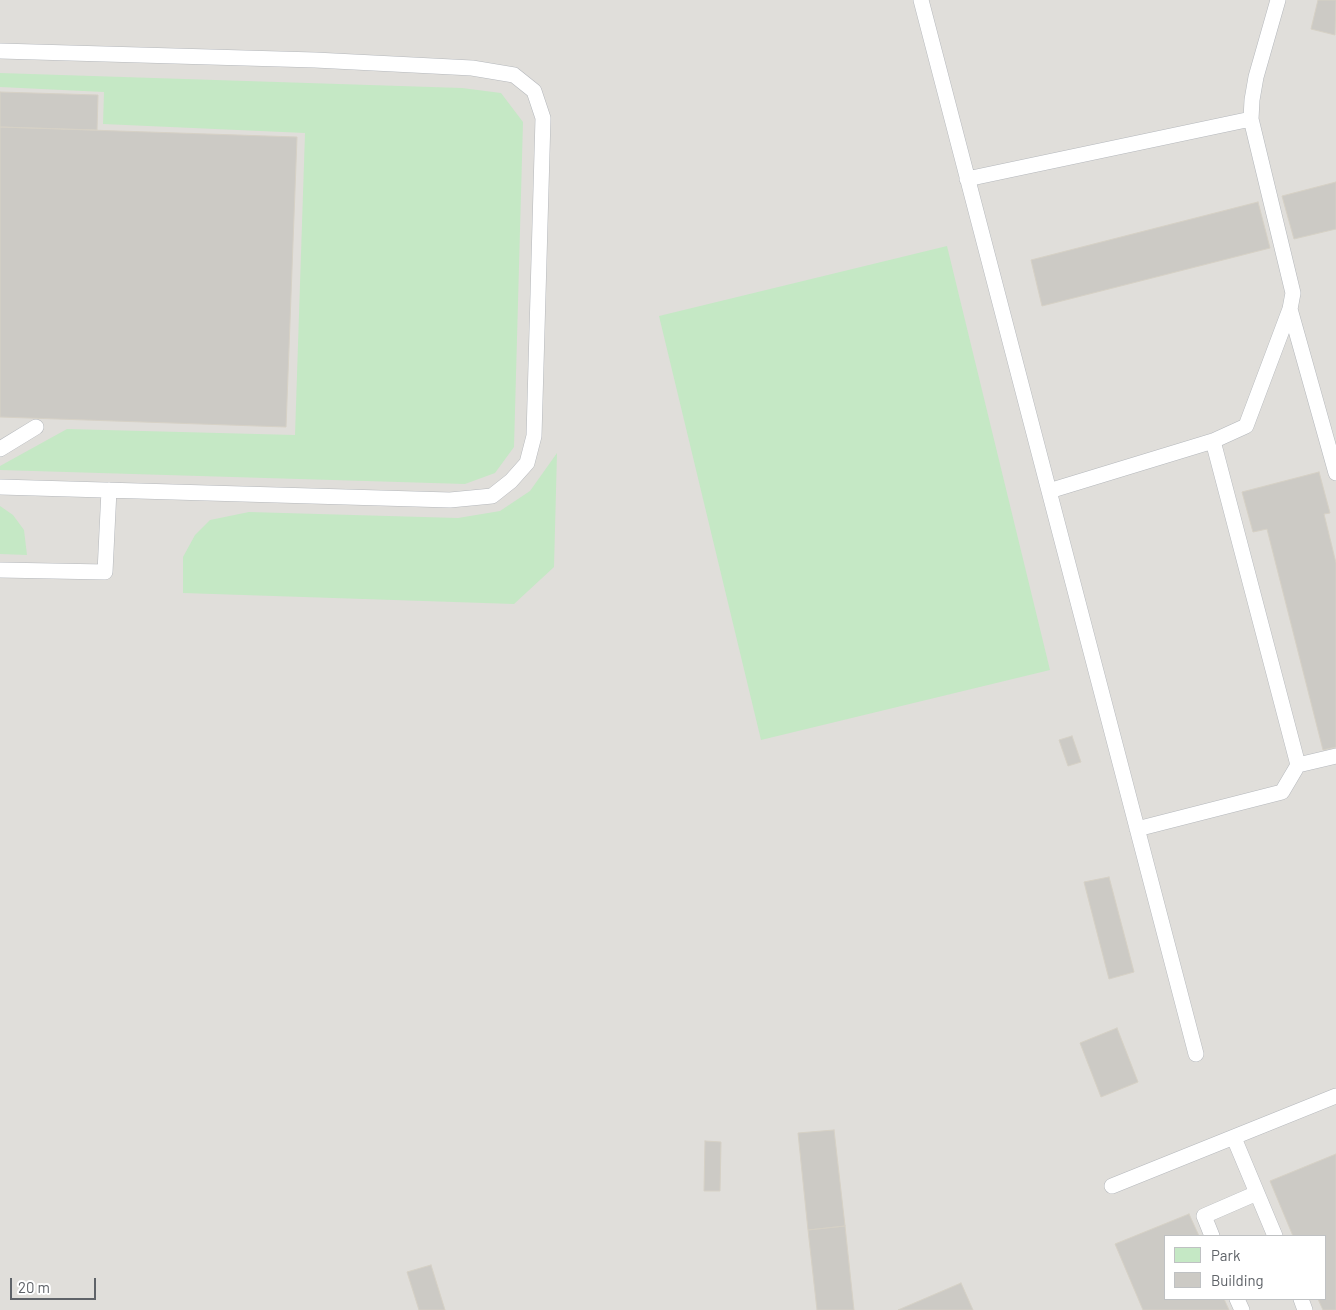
<!DOCTYPE html>
<html>
<head>
<meta charset="utf-8">
<style>
  body { margin:0 }
  #map { position:relative; width:1336px; height:1310px; overflow:hidden; background:#f1efe8; font-family:Barlow,sans-serif }
  canvas { display:block }
  .legend { position:absolute; left:1164px; top:1235px; width:162px; height:65px; box-sizing:border-box; background:#fff; border:1px solid #bfc1c3; margin:0; padding:6px 9px; list-style:none; font-size:15px; color:#5f6368 }
  .legend li { display:flex; align-items:center; gap:10px; height:25px }
  .legend b { width:25px; border:1px solid #bfc1c3 }
  .scale { position:absolute; left:10px; top:1278px; width:86px; height:22px; box-sizing:border-box; border:2px solid #5f6368; border-top:0; padding-left:6px; font-size:15px; line-height:18px; white-space:nowrap; color:#5f6368; -webkit-text-stroke:4px #fff; paint-order:stroke }
</style>
</head>
<body>
<div id="map">
<canvas width="1336" height="1310"></canvas>
<ul class="legend">
<li><b style="height:14px;background:#c5e8c5"></b>Park</li>
<li><b style="height:14px;background:#cccac5"></b>Building</li>
</ul>
<div class="scale">20 m</div>
</div>
<script>
const c = document.querySelector('canvas').getContext('2d');
c.lineJoin = 'round';
function fill(path, color) { c.fillStyle = color; c.fill(path, 'evenodd'); }
const shape = rows => new Path2D(rows.map(r => 'M' + r).join(''));
function strokePath(path, color, width, dash) { c.strokeStyle = color; c.lineWidth = width; c.lineCap = dash ? 'butt' : 'round'; c.setLineDash(dash || []); c.stroke(path); }
fill(shape([
  [0,0,1336,0,1336,1310,0,1310],
  [1165,1236,1325,1236,1325,1299,1165,1299]
]), '#e0deda');
fill(shape([
  [0,73,462,88,501,93,523,122,514,447,495,473,465,484,0,470,0,466,67,429,295,435,305,133,103,124,104,92,0,87],
  [947,246,1050,670,761,740,659,316],
  [557,453,554,567,514,604,183,593,183,557,195,535,210,520,249,512,458,518,500,511,530,491],
  [0,506,13,515,24,530,27,555,0,554]
]), '#c5e8c5');
const building = shape([
  [1318,0,1336,0,1335,35,1311,29,1318,0],
  [0,92,98,95,97,130,0,127,0,92],
  [0,127,297,137,286,427,0,417,0,127],
  [1336,182,1336,229,1294,239,1282,196,1336,182],
  [1258,202,1270,248,1042,306,1031,260,1258,202],
  [1319,472,1330,513,1324,514,1336,563,1336,747,1323,750,1267,529,1253,532,1242,492,1319,472],
  [1072,736,1081,762,1068,766,1059,740,1072,736],
  [1109,877,1134,972,1109,979,1084,882,1109,877],
  [1117,1028,1138,1082,1101,1097,1080,1043,1117,1028],
  [834,1130,845,1226,808,1230,798,1133,834,1130],
  [705,1141,721,1142,720,1191,704,1191,705,1141],
  [1336,1154,1336,1310,1323,1310,1318,1299,1325,1299,1325,1236,1293,1236,1270,1181,1336,1154],
  [1189,1214,1199,1236,1165,1236,1165,1299,1224,1299,1229,1310,1143,1310,1115,1244,1189,1214],
  [845,1226,854,1310,817,1310,808,1230,845,1226],
  [431,1265,445,1310,419,1310,407,1272,431,1265],
  [961,1283,973,1310,898,1310,961,1283]
]);
fill(building, '#cccac5');
strokePath(building, '#d6d1c6', 1);
const lane = shape([
  [921,0,1049,491],
  [0,51,315,60,472,68,514,75,534,91,543,118,534,436,527,463,511,481,492,496,450,500,0,487],
  [967,179,1251,119],
  [1290,309,1336,473],
  [1213,441,1298,765],
  [0,449,36,427],
  [0,570,105,572,109,490],
  [1137,829,1282,792,1298,765,1336,756],
  [1196,1054,1049,491,1213,441,1246,426,1290,309,1293,293,1251,119,1252,100,1256,77,1278,0],
  [1234,1138,1275,1236],
  [1112,1186,1336,1096],
  [1212,1236,1204,1216,1257,1193],
  [1237,1299,1242,1310],
  [1301,1299,1305,1310]
]);
strokePath(lane, '#b5b8bc', 16);
strokePath(lane, '#fff', 15);
</script>
</body>
</html>
